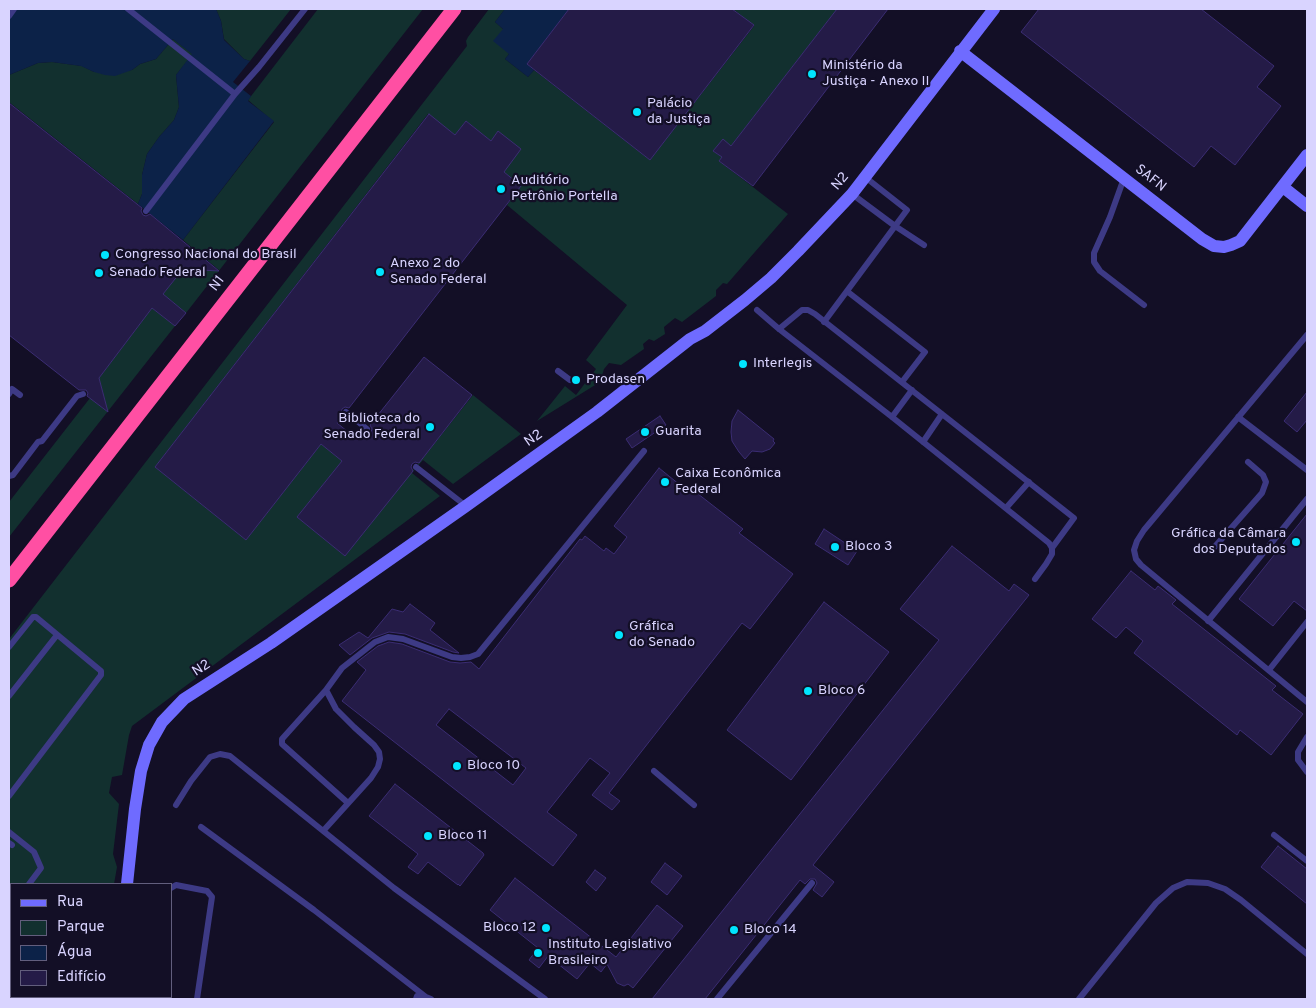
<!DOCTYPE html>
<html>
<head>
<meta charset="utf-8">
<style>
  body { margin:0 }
  #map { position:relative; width:1316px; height:1008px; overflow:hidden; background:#130f26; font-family:Overpass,sans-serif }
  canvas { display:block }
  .frame { position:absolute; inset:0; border:10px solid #d9d4ff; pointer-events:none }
  .legend { position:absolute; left:10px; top:883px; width:162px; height:115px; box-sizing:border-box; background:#130f26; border:1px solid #625e7d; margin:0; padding:6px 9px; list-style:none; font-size:15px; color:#d9d4ff }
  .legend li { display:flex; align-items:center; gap:10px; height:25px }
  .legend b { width:25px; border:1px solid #625e7d }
</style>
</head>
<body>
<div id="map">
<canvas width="1316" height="1008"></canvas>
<div class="frame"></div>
<ul class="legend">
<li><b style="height:6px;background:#6f6bff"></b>Rua</li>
<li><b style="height:14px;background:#12302f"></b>Parque</li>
<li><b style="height:14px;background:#0c2248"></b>Água</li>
<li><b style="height:14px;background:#241b47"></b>Edifício</li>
</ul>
</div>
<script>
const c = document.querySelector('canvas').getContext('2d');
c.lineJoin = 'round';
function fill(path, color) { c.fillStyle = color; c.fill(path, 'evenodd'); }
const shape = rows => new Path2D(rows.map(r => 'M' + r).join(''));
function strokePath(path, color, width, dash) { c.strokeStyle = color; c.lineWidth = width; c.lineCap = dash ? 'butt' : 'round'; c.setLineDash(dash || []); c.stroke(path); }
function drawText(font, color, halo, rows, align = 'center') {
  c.font = font + ' Overpass,sans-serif'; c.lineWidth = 4.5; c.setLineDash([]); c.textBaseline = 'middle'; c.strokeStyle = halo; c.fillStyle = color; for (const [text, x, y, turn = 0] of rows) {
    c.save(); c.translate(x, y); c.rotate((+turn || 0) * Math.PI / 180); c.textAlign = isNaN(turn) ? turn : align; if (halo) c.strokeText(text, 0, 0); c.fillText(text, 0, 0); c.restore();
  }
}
fill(shape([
  [216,9,291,9,250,61,244,59,224,39,221,21],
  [318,9,423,9,186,313,163,294,183,269,219,270,183,240,274,122,248,100],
  [489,9,505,9,495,22,503,29,509,54,505,59,528,77,534,70,650,160,754,26,733,9,837,9,731,146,723,140,713,151,719,155,725,149,727,151,719,161,788,214,727,284,723,283,716,290,716,296,682,322,675,318,664,327,665,334,654,341,649,339,643,344,644,349,621,365,609,363,604,369,600,382,537,421,565,386,576,395,596,369,586,360,627,305,507,205,521,186,487,159,498,132,491,141,466,121,455,135,428,114,155,467,246,540,321,444,342,461,297,517,345,556,473,395,521,434,453,484,423,460,412,473,440,496,132,726,129,735,122,775,112,777,109,793,119,804,113,854,117,867,114,884,11,885,9,883,9,639,467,46,466,41,468,37],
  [173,39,193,54,176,75,179,107,174,120,159,137,147,154,142,175,142,194,138,204,9,102,9,75,38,63,52,62,82,66,94,72,132,70,140,64,156,59],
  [152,308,175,326,9,537,9,502,90,398,107,411,99,378],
  [11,930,11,997,96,997,96,999,9,999,9,933]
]), '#12302f');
fill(shape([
  [9,9,216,9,221,21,224,40,244,59,250,61,233,82,251,96,248,101,274,121,183,240,138,204,142,194,142,175,147,154,159,137,174,120,179,107,176,75,192,54,173,39,156,59,140,64,132,70,115,76,105,75,94,72,81,66,52,62,38,63,9,75],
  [505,9,569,9,527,64,534,70,528,77,505,59,509,54,493,41,503,29,495,22]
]), '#0c2248');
const building = shape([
  [569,9,732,9,754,25,650,160,527,64,569,9],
  [837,9,888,9,753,186,719,161,722,157,713,151,723,139,731,146,837,9],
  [1039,9,1201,9,1274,66,1257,87,1281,106,1235,165,1211,146,1194,167,1021,32,1039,9],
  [9,103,142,208,141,211,143,215,146,216,150,214,219,271,183,269,163,294,186,313,175,326,152,308,99,378,108,412,87,396,88,393,86,390,79,390,9,335,9,103],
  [429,114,455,135,466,121,491,141,498,131,521,149,504,172,521,186,349,408,345,407,342,409,341,413,343,416,337,423,358,440,364,433,367,434,371,432,372,429,370,425,424,357,472,395,419,463,415,462,412,464,411,467,413,471,345,556,297,517,342,461,321,444,246,540,155,467,429,114],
  [1307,392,1307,420,1297,432,1284,421,1307,392],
  [738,410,774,439,773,441,775,443,770,449,762,452,752,451,745,459,739,452,732,441,731,432,732,421,738,410],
  [660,416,666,425,632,448,626,439,660,416],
  [659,468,690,493,693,490,743,529,739,533,793,574,750,629,742,623,609,793,620,801,612,810,592,795,610,773,590,758,547,812,577,835,553,866,342,701,366,670,357,662,378,646,389,642,402,644,450,662,460,663,471,662,479,669,580,539,582,540,585,536,604,551,606,548,614,554,627,537,614,526,659,468],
  [449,709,526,768,513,785,436,725,449,709],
  [1307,514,1307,611,1294,601,1273,626,1239,599,1307,514],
  [824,529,857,551,848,565,815,544,824,529],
  [952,546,1009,591,1014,584,1029,595,813,865,834,882,822,897,813,890,817,883,815,879,810,879,805,884,800,880,705,999,652,999,939,640,900,609,952,546],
  [1131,571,1155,590,1158,586,1176,600,1172,604,1276,686,1272,690,1303,714,1271,755,1240,730,1237,735,1134,653,1143,641,1126,627,1116,638,1092,619,1131,571],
  [824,602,889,652,791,780,727,730,824,602],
  [410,604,435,623,430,630,459,653,453,652,405,634,389,632,372,638,350,655,339,645,359,632,368,638,392,609,403,612,410,604],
  [395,784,483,853,484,855,460,886,458,884,458,885,428,862,418,874,408,867,418,854,369,816,395,784],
  [1278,846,1307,869,1307,904,1261,867,1278,846],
  [665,863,682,876,667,895,651,882,665,863],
  [595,870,606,878,596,891,586,882,595,870],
  [515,878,616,957,657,905,683,926,633,988,628,984,624,986,617,983,607,964,601,972,590,963,577,979,548,956,539,968,529,960,538,948,490,910,515,878]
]);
fill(building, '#241b47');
strokePath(building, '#3b2d73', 1);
strokePath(shape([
  [128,9,235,94],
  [9,16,14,9],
  [1124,178,1110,217,1094,253,1094,262,1100,271,1144,305],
  [852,194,895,226,924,245],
  [146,211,235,94,259,67,305,9],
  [848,292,925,352,902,382],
  [757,310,779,329,892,417,1049,543,1052,548,1052,554,1046,564,1035,579],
  [824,322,907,210,865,177],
  [779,329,802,310,808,310,815,314,1074,518,1052,548],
  [1307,335,1144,530,1137,541,1134,550,1136,559,1141,565,1307,702],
  [558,371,570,380],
  [9,394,12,389,20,395],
  [346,412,367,429],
  [892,417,912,390],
  [1238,417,1307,470],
  [923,442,942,414],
  [416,467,466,506],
  [9,476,13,475,38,442,42,441,77,396,83,394],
  [1006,508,1029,482],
  [1211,551,1262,493,1266,482,1263,475,1248,462],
  [1208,621,1307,499],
  [9,647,33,617,36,617,101,671,101,675,9,796],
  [1269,670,1307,622],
  [326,690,282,739,282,744,348,803],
  [9,696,57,635],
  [1307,737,1298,752,1298,760,1307,772],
  [654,771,694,805],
  [176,805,191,781,210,757,220,754,230,756,394,888,545,999],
  [201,827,314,910,426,997],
  [324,830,371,778,378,767,380,759,379,752,374,745,354,727,336,709,326,690,342,668,375,642,388,637,403,639,452,657,461,658,470,657,478,654,644,451],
  [9,832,34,852,41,868,29,884],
  [1274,835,1307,861],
  [9,843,12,845],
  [171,888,176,885,207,891,212,897,197,999],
  [9,912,11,909],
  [158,999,158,997],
  [416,999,417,996,426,997,431,999],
  [717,999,812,883],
  [1079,999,1156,903,1173,888,1187,882,1208,883,1225,889,1241,900,1307,954]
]), '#3d3a85', 6);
strokePath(shape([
  [960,51,1202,239,1214,246,1224,247,1231,245,1240,241,1307,155],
  [1283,187,1307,206],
  [127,884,135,809,141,771,149,745,162,722,184,699,271,643,466,506,597,412,690,339,705,331,745,300,771,278,798,251,852,194,994,9],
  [113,999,113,997]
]), '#6f6bff', 12);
strokePath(shape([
  [9,580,454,9]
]), '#ff4fa3', 15);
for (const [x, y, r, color] of [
  [812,74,5,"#00e5ff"],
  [637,112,5,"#00e5ff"],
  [501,189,5,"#00e5ff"],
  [105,255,5,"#00e5ff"],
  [380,272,5,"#00e5ff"],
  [99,273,5,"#00e5ff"],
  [743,364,5,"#00e5ff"],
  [576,380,5,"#00e5ff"],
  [430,427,5,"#00e5ff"],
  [645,432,5,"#00e5ff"],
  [665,482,5,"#00e5ff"],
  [1296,542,5,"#00e5ff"],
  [835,547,5,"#00e5ff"],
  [619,635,5,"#00e5ff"],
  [808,691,5,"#00e5ff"],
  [457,766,5,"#00e5ff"],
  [428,836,5,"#00e5ff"],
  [546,928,5,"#00e5ff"],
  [734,930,5,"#00e5ff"],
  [538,953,5,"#00e5ff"]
]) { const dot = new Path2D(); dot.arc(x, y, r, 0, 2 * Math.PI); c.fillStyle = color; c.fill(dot); strokePath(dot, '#130f26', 2); }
drawText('14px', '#d9d4ff', '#130f26', [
  ["Ministério da",822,66],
  ["Justiça - Anexo II",822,82],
  ["Palácio",647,104],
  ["da Justiça",647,120],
  ["Auditório",511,181],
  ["Petrônio Portella",511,197],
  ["Congresso Nacional do Brasil",115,255],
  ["Anexo 2 do",390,264],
  ["Senado Federal",390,280],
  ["Senado Federal",109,273],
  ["Interlegis",753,364],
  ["Prodasen",586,380],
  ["Biblioteca do",420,419,"right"],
  ["Senado Federal",420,435,"right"],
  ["Guarita",655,432],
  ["Caixa Econômica",675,474],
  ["Federal",675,490],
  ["Gráfica da Câmara",1286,534,"right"],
  ["dos Deputados",1286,550,"right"],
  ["Bloco 3",845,547],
  ["Gráfica",629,627],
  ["do Senado",629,643],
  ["Bloco 6",818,691],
  ["Bloco 10",467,766],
  ["Bloco 11",438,836],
  ["Bloco 12",536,928,"right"],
  ["Bloco 14",744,930],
  ["Instituto Legislativo",548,945],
  ["Brasileiro",548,961]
], 'left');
drawText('14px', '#d9d4ff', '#130f26', [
  ["SAFN",1150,179,38],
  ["N2",841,182,-50],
  ["N1",218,284,-52],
  ["N2",534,439,-35],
  ["N2",202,669,-33]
]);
</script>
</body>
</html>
